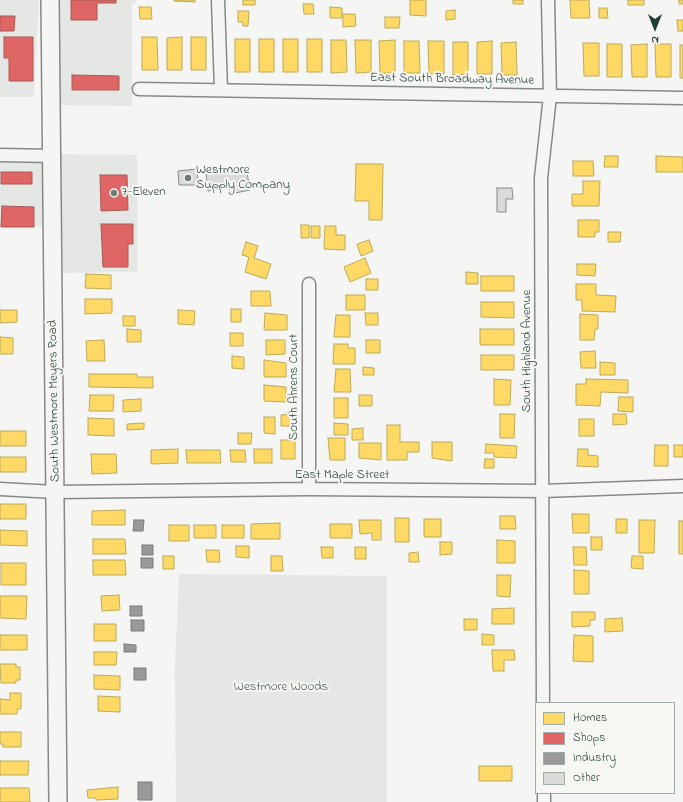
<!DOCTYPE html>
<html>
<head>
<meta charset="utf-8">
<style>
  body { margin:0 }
  #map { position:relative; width:683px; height:802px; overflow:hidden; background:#f5f5f3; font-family:"Indie Flower",sans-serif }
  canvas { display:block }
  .legend { position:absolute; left:535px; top:702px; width:140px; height:92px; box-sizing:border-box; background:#f6f6f2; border:1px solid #a0aca6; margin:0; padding:5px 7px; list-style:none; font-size:12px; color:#1f3d34 }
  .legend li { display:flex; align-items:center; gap:8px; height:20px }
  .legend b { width:20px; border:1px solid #a0aca6 }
  .north { position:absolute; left:635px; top:8px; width:40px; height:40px; -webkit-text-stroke:3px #f6f6f2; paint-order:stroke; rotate:180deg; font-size:11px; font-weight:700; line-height:16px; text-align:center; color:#1f3d34 }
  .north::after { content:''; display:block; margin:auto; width:14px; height:18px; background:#1f3d34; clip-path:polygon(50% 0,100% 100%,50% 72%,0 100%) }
</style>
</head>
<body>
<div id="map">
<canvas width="683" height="802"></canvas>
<ul class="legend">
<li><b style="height:11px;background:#ffd966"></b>Homes</li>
<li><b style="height:11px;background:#e06666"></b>Shops</li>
<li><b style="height:11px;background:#999"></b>Industry</li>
<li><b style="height:11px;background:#dadbd9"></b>Other</li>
</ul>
<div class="north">N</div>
</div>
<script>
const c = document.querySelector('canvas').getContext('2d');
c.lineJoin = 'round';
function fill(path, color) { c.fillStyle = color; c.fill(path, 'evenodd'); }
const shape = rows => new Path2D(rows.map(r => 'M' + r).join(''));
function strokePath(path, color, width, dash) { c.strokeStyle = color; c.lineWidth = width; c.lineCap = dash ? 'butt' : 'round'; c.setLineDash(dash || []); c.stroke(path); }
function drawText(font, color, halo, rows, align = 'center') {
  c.font = font + ' "Indie Flower",sans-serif'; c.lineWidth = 4; c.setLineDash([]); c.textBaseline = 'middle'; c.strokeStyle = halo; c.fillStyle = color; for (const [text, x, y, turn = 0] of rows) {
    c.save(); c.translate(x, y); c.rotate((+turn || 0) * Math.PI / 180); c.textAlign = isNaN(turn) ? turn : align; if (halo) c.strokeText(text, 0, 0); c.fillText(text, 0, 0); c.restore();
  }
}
fill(shape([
  [0,0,39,0,34,97,0,97],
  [59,0,136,0,136,3,132,3,132,106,59,105],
  [61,154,137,155,137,272,61,273],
  [0,159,47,160,48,226,0,227]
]), '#e5e7e4');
fill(shape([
  [179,574,387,576,387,802,176,802,175,667]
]), '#e4e7e3');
const homes = shape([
  [174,0,195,0,195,2,174,1,174,0],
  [243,0,255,0,255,5,243,5,243,0],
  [410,0,426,0,426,16,410,15,410,0],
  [513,0,523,0,523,4,513,4,513,0],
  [570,0,589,0,590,18,571,18,570,0],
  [628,0,644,0,644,5,628,5,628,0],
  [679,0,683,0,683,4,679,4,679,0],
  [303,4,313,4,314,14,304,14,303,4],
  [139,7,151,7,152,19,140,19,139,7],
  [330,7,342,8,342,18,330,18,330,7],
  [599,8,607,8,608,18,599,18,599,8],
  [455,10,455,19,446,20,446,11,455,10],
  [238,11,249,11,248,26,243,26,243,22,238,22,238,11],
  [343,14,355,14,356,26,343,27,343,14],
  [385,17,400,17,399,28,385,28,385,17],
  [677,20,683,20,683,31,678,31,677,20],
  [142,37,157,37,158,70,142,70,142,37],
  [182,37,182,70,167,70,167,38,182,37],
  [191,37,206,37,206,70,191,70,191,37],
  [235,39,250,39,250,72,235,72,235,39],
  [259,39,274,39,274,72,259,72,259,39],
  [283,39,298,39,298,72,283,72,283,39],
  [307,39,322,39,322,72,307,72,307,39],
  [331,40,346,40,347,72,331,73,331,40],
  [355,40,371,40,371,72,356,73,355,40],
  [395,40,395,73,380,73,379,41,395,40],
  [404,41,419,41,420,73,404,73,404,41],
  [428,41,444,41,444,74,429,74,428,41],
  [492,41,492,74,477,74,477,42,492,41],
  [453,42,468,42,468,74,453,75,453,42],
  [516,42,517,75,502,75,501,43,516,42],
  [583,43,599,43,599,76,584,76,583,43],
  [607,44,622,44,622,77,607,77,607,44],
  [647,44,647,77,632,77,631,45,647,44],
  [655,44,671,44,671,77,656,77,655,44],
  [680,45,683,45,683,78,680,78,680,45],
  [605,156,618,156,618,167,604,167,605,156],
  [656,156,683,157,683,172,656,172,656,156],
  [573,161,593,161,594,176,573,176,573,161],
  [356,164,383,164,382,220,369,220,369,201,355,201,356,164],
  [583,181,600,181,599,206,572,206,572,194,583,194,583,181],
  [578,220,599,220,599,232,595,232,595,237,578,237,578,220],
  [301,225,309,225,309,238,301,238,301,225],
  [311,226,320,226,320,238,311,238,311,226],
  [325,226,336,226,336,235,345,235,345,250,324,249,325,226],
  [608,232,621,232,620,242,608,242,608,232],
  [369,240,373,251,361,256,357,244,369,240],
  [246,242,258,246,254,258,271,264,266,279,245,272,249,257,242,255,246,242],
  [365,258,371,273,350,282,344,267,365,258],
  [577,264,596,264,595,276,577,275,577,264],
  [466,272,478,273,478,284,466,284,466,272],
  [86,274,111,275,111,289,85,288,86,274],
  [481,276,514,276,514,291,481,291,481,276],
  [366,279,378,279,378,290,366,290,366,279],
  [576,284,596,284,596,295,616,296,615,312,582,311,582,300,576,300,576,284],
  [251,291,270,291,271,306,251,306,251,291],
  [346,295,365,295,365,310,346,310,346,295],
  [85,299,112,299,112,313,85,314,85,299],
  [481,302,514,302,514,318,481,317,481,302],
  [231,309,241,309,241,322,231,322,231,309],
  [0,310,17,310,17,322,0,323,0,310],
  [178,310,195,311,194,325,178,324,178,310],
  [265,313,287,315,287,330,264,330,265,313],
  [365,313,378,313,378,325,366,325,365,313],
  [580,314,598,315,598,329,595,329,594,340,580,340,580,314],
  [336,315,350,315,350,337,334,337,336,315],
  [123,316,135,316,135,326,123,326,123,316],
  [127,329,141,330,141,342,127,342,127,329],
  [480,329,514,329,514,345,480,345,480,329],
  [230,333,243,333,243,346,230,346,230,333],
  [0,337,13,338,13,354,0,354,0,337],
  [104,340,105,361,87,361,86,341,104,340],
  [266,340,285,340,285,354,266,355,266,340],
  [366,340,380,340,380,353,366,353,366,340],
  [334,344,348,344,348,348,355,348,355,364,333,364,334,344],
  [595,351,596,368,581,368,580,352,595,351],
  [481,355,514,355,514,370,481,370,481,355],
  [232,356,244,357,244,369,232,368,232,356],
  [264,360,286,363,286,377,264,377,264,360],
  [600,362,615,363,615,375,600,375,600,362],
  [363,367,374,368,374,375,363,375,363,367],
  [336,369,350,369,351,392,334,392,336,369],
  [89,374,137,374,137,377,153,377,153,388,89,387,89,374],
  [494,379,511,380,510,405,494,405,494,379],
  [586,379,628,380,628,393,601,392,600,406,576,405,576,384,586,384,586,379],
  [264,385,286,387,286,402,264,401,264,385],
  [90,395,114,395,113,411,89,411,90,395],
  [359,395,372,395,372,406,359,406,359,395],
  [619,397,633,397,633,412,618,411,619,397],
  [334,398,348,398,348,418,334,418,334,398],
  [141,399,141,411,123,412,123,400,141,399],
  [294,414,294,426,281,426,281,415,294,414],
  [500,414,515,414,514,438,500,438,500,414],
  [613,414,626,414,627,424,613,425,613,414],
  [264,417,275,417,275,434,264,433,264,417],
  [88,418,114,419,114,436,88,435,88,418],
  [579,419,594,419,594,436,579,436,579,419],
  [144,423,144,429,127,430,127,424,144,423],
  [334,423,348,424,348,435,334,435,334,423],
  [387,425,400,425,400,442,419,442,419,452,407,452,407,460,387,460,387,425],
  [363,428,363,440,352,440,352,429,363,428],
  [0,431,26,431,26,446,0,446,0,431],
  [238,433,252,433,251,444,238,444,238,433],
  [328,438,345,438,345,460,330,460,328,438],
  [281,440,295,440,295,459,281,459,281,440],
  [432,442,452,442,452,461,432,458,432,442],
  [359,443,381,443,381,460,359,458,359,443],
  [486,444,517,446,516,458,494,457,494,453,485,453,486,444],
  [655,445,668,445,668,466,654,466,655,445],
  [674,445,683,445,683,457,674,457,674,445],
  [178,449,178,463,151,464,151,450,178,449],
  [254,449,272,449,272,463,254,463,254,449],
  [578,449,588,449,588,455,598,456,598,467,577,466,578,449],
  [186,450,220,450,221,463,187,463,186,450],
  [230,450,245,450,246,462,231,462,230,450],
  [91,454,116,454,117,473,92,474,91,454],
  [0,457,26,457,26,472,0,472,0,457],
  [485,459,494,459,494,468,484,468,485,459],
  [0,504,26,504,26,519,0,519,0,504],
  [125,510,125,525,92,525,92,511,125,510],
  [572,514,589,514,589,533,573,533,572,514],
  [500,516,515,516,516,529,500,529,500,516],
  [395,518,409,518,409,542,395,542,395,518],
  [424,519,441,519,441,537,424,537,424,519],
  [616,519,627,519,627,533,616,533,616,519],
  [359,520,381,520,381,540,372,540,372,533,360,534,359,520],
  [639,520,655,520,654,553,639,553,639,520],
  [679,521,683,521,683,554,679,554,679,521],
  [280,523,280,539,251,539,251,524,280,523],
  [330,524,352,524,352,538,330,538,330,524],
  [169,525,189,525,189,541,169,541,169,525],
  [194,525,216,525,216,538,194,538,194,525],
  [222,525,244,525,244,538,222,538,222,525],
  [0,530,27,531,27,546,0,545,0,530],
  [591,537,602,537,602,550,591,550,591,537],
  [93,539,125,539,126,554,93,554,93,539],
  [497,540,515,541,515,563,497,563,497,540],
  [440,542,452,542,452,554,440,555,440,542],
  [236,546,249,546,249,558,236,557,236,546],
  [321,547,333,547,333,558,322,558,321,547],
  [355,547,366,547,366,559,355,559,355,547],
  [573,547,586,547,587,565,574,565,573,547],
  [206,550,219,550,220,562,207,562,206,550],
  [418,552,419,562,409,562,409,553,418,552],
  [163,556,174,556,174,569,163,569,163,556],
  [271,556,282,556,283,571,271,571,271,556],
  [632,556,643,556,643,569,631,568,632,556],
  [93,560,125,560,126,575,93,575,93,560],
  [1,563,26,563,26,585,1,585,1,563],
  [574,570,589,571,589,594,574,594,574,570],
  [497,575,511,575,510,597,497,596,497,575],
  [119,595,120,610,102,611,101,596,119,595],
  [0,596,27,596,26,619,0,618,0,596],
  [514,608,514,624,492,624,492,609,514,608],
  [572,612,595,612,595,620,590,620,590,626,572,627,572,612],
  [622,618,623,631,605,632,605,619,622,618],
  [464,619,477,619,477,630,464,630,464,619],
  [94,624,116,624,116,641,94,641,94,624],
  [482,634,494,635,494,645,482,645,482,634],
  [0,635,27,635,27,650,0,650,0,635],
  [574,635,593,636,593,662,573,661,574,635],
  [492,650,514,650,515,660,504,660,504,671,493,671,492,650],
  [94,652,117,652,116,665,94,665,94,652],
  [0,664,16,664,16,667,20,667,20,680,16,680,16,683,1,683,0,664],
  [94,675,120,676,120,690,94,689,94,675],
  [10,693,21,693,21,709,17,709,17,714,0,714,0,699,10,700,10,693],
  [98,696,120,697,120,712,98,711,98,696],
  [0,732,21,732,21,747,3,747,3,744,0,744,0,732],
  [0,761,29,761,28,775,0,775,0,761],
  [479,766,512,766,512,781,479,781,479,766],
  [118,787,118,799,96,800,96,798,88,798,87,790,118,787],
  [0,788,29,788,30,802,0,802,0,788]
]);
fill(homes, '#ffd966');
strokePath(homes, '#bcaa57', 1);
const shops = shape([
  [71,0,116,0,116,3,97,3,97,20,71,20,71,0],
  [0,16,15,16,14,31,0,31,0,16],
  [4,37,33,37,33,81,9,81,9,58,4,58,4,37],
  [72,75,119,76,119,90,72,90,72,75],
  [1,172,32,172,32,184,1,184,1,172],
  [100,175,127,175,128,210,101,211,100,175],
  [2,206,34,207,34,227,1,227,2,206],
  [101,224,133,224,133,244,128,244,128,267,103,267,101,224]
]);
fill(shops, '#e06666');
strokePath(shops, '#a65a57', 1);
const industry = shape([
  [134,520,144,520,143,531,133,531,134,520],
  [142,545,153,545,153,555,142,555,142,545],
  [141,558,153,558,153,568,141,568,141,558],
  [130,606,142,606,142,616,130,616,130,606],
  [131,620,144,620,144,631,131,631,131,620],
  [124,644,136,645,136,652,124,652,124,644],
  [134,668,146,668,146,680,134,680,134,668],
  [138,782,152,782,152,800,138,800,138,782]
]);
fill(industry, '#999');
strokePath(industry, '#747d7b', 1);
const building = shape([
  [246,167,250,190,230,194,229,187,208,191,206,174,246,167],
  [197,169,198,185,179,185,178,171,197,169],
  [497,188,512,188,513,199,506,199,506,212,497,212,497,188]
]);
fill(building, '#dadbd9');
strokePath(building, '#858a88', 1);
const street = shape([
  [218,0,221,90],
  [139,89,683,98],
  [0,155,52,156],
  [309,284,309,489],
  [0,489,55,492,309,489,542,491,683,486],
  [543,703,541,178,550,96,548,0],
  [544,793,544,802]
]);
const secondary = shape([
  [50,0,58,802]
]);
strokePath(street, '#858a88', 15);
strokePath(secondary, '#858a88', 20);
strokePath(street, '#f5f5f3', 12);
strokePath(secondary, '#f5f5f3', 17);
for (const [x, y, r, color] of [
  [188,178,4,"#6a7d77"],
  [114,193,4,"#6a7d77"]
]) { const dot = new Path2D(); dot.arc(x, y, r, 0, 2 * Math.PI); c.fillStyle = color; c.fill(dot); strokePath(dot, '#f6f6f2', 1.5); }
drawText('13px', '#1f3d34', '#f6f6f2', [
  ["East South Broadway Avenue",452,80,1],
  ["South Highland Avenue",528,351,-90],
  ["South Ahrens Court",295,387,-90],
  ["South Westmore Meyers Road",55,401,-91],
  ["East Maple Street",342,476]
]);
drawText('13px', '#1f3d34', '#f6f6f2', [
  ["Westmore",196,171],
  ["Supply Company",196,186],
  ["7-Eleven",122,193]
], 'left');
drawText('13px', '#445d54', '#f6f6f2', [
  ["Westmore Woods",281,688]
]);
</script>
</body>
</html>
